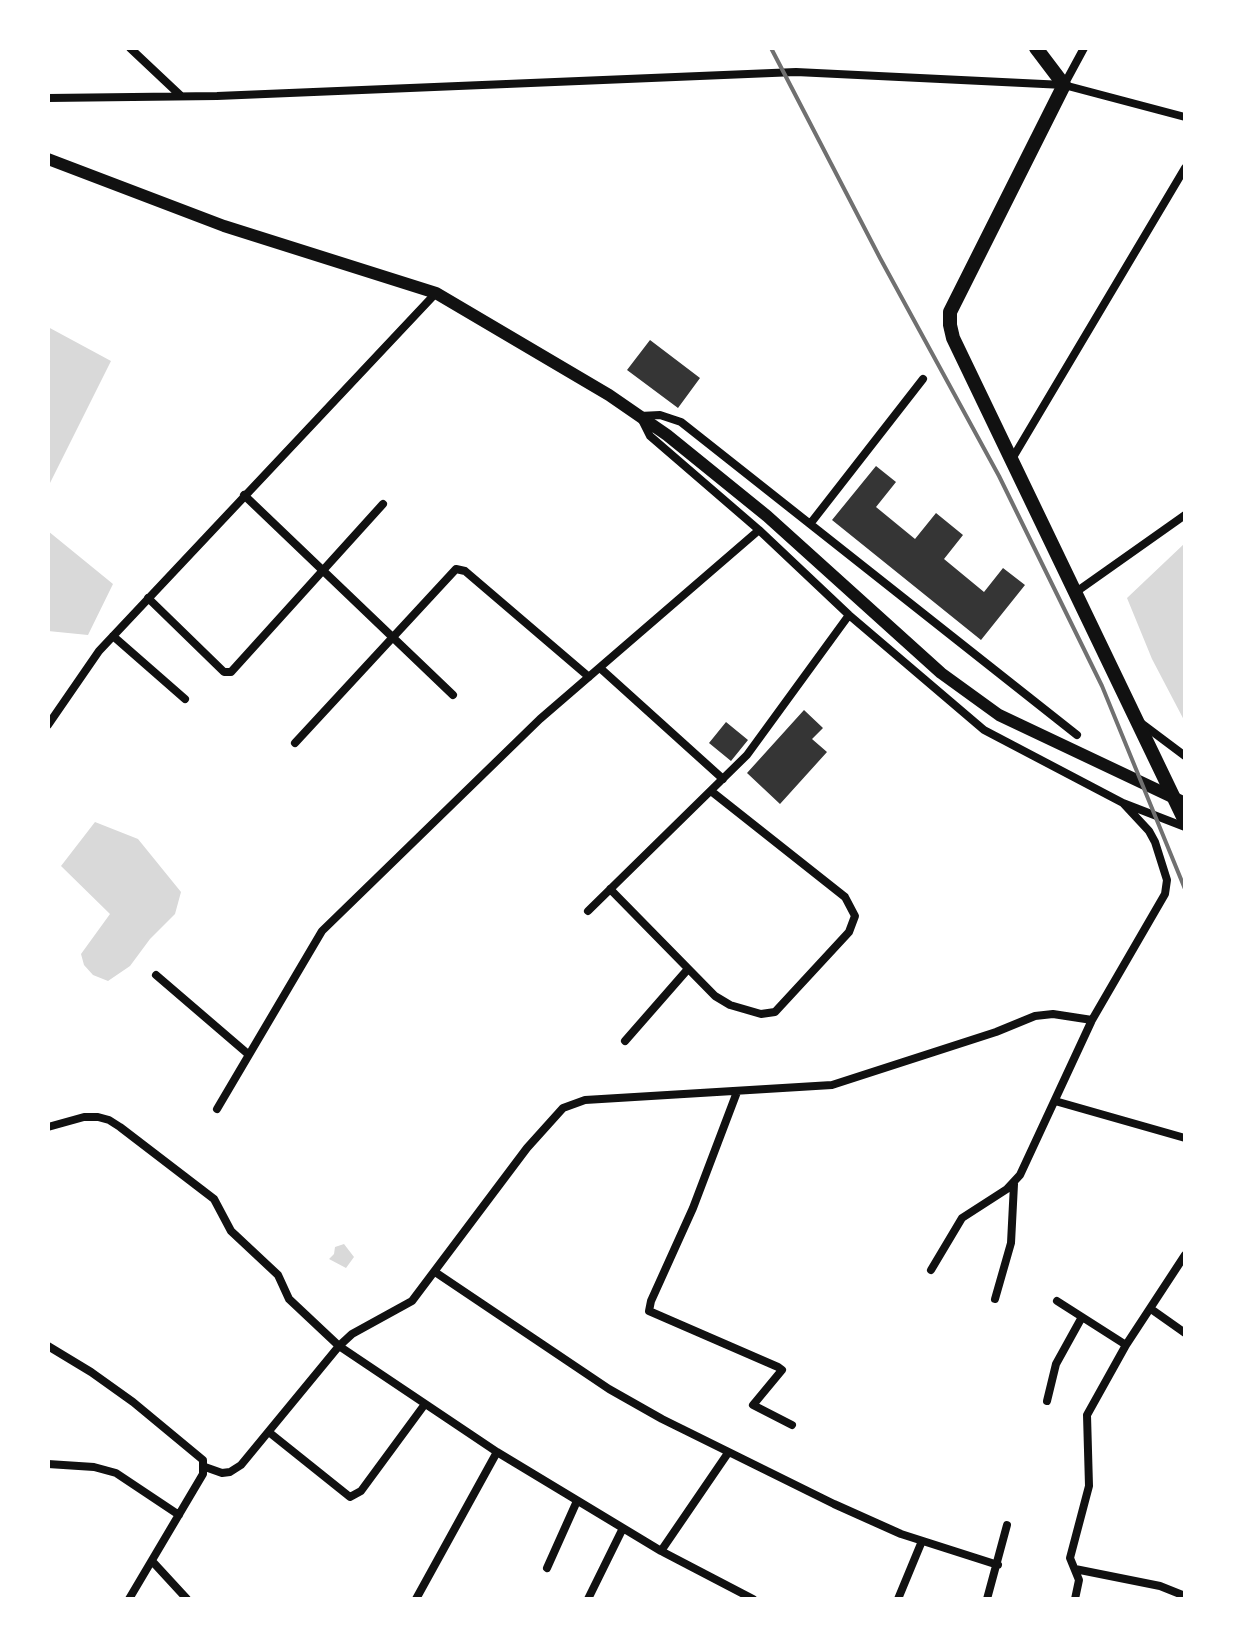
<!DOCTYPE html>
<html>
<head>
<meta charset="utf-8">
<style>
  body { margin:0 }
  #map { position:relative; width:1233px; height:1647px; overflow:hidden; background:#fff; font-family:Jost,sans-serif }
  canvas { display:block }
  .frame { position:absolute; inset:0; border:50px solid #fff; pointer-events:none }
</style>
</head>
<body>
<div id="map">
<canvas width="1233" height="1647"></canvas>
<div class="frame"></div>
</div>
<script>
const c = document.querySelector('canvas').getContext('2d');
c.lineJoin = 'round';
function fill(path, color) { c.fillStyle = color; c.fill(path, 'evenodd'); }
const shape = rows => new Path2D(rows.map(r => 'M' + r).join(''));
function strokePath(path, color, width, dash) { c.strokeStyle = color; c.lineWidth = width; c.lineCap = dash ? 'butt' : 'round'; c.setLineDash(dash || []); c.stroke(path); }
fill(shape([
  [48,327,111,361,48,487],
  [48,531,113,584,88,635,48,631],
  [1185,543,1185,722,1152,659,1127,598],
  [95,822,138,839,181,892,175,914,150,939,130,966,108,981,93,975,84,965,81,954,110,914,61,866],
  [344,1244,354,1257,346,1268,329,1259,334,1254,335,1247]
]), '#d9d9d9');
fill(shape([
  [650,340,700,378,678,408,627,370],
  [876,466,896,482,876,507,915,539,936,513,963,535,944,559,984,592,1003,568,1025,585,981,640,832,520],
  [804,710,823,728,812,739,827,752,780,804,747,773],
  [726,722,748,740,731,761,709,743]
]), '#353535');
strokePath(shape([
  [130,48,181,96],
  [1064,85,1084,48],
  [48,98,217,96,796,72,1064,85,1185,117],
  [1012,459,1185,168],
  [244,495,453,695],
  [810,524,923,379],
  [759,530,849,615,984,730,1123,803,1185,827],
  [1076,592,1185,515],
  [148,598,224,672,231,672,383,504],
  [113,636,185,699],
  [600,668,723,779],
  [1141,723,1185,756],
  [48,725,99,651,436,293],
  [295,743,456,569,465,571,589,677],
  [610,889,715,996,730,1005,761,1014,775,1012,849,932,855,916,845,897,711,791],
  [588,911,747,755,849,615],
  [156,975,248,1054],
  [625,1041,688,969],
  [737,1092,693,1208,651,1301,649,1311,778,1367,782,1370,753,1405,792,1425],
  [1055,1101,1185,1138],
  [217,1109,322,931,540,719,759,530,650,436,640,416,660,415,681,422,1077,735],
  [48,1127,84,1117,98,1117,109,1120,120,1127,214,1199,231,1231,278,1275,289,1299,339,1346,497,1452,661,1551,753,1599],
  [931,1270,962,1218,1007,1189,1020,1175,1092,1020,1165,894,1167,880,1155,842,1149,831,1123,803],
  [435,1272,609,1389,662,1419,834,1504,901,1534,998,1565],
  [995,1299,1011,1243,1014,1184],
  [1057,1301,1126,1345],
  [1151,1309,1185,1333],
  [48,1346,91,1372,133,1402,203,1460,203,1474,129,1599],
  [1047,1401,1056,1364,1082,1317],
  [270,1433,350,1497,361,1491,425,1404],
  [48,1464,94,1467,116,1473,179,1515],
  [205,1467,222,1473,230,1472,241,1465,339,1346,352,1334,412,1301,527,1148,563,1108,585,1100,832,1085,996,1032,1035,1016,1053,1014,1092,1020],
  [661,1551,728,1453],
  [152,1561,187,1599],
  [547,1568,577,1501],
  [1075,1569,1160,1586,1185,1596],
  [416,1599,497,1452],
  [588,1599,623,1528],
  [898,1599,922,1541],
  [987,1599,1007,1525],
  [1075,1599,1079,1580,1070,1558,1089,1486,1087,1415,1126,1345,1185,1255]
]), '#111', 8);
strokePath(shape([
  [48,159,224,226,436,293,609,395,667,435,767,516,941,673,999,715,1185,803]
]), '#111', 12);
strokePath(shape([
  [1036,48,1064,85,950,312,950,325,953,338,1185,821]
]), '#111', 14);
strokePath(shape([
  [771,48,880,258,999,476,1102,686,1185,889]
]), '#707070', 4);
</script>
</body>
</html>
